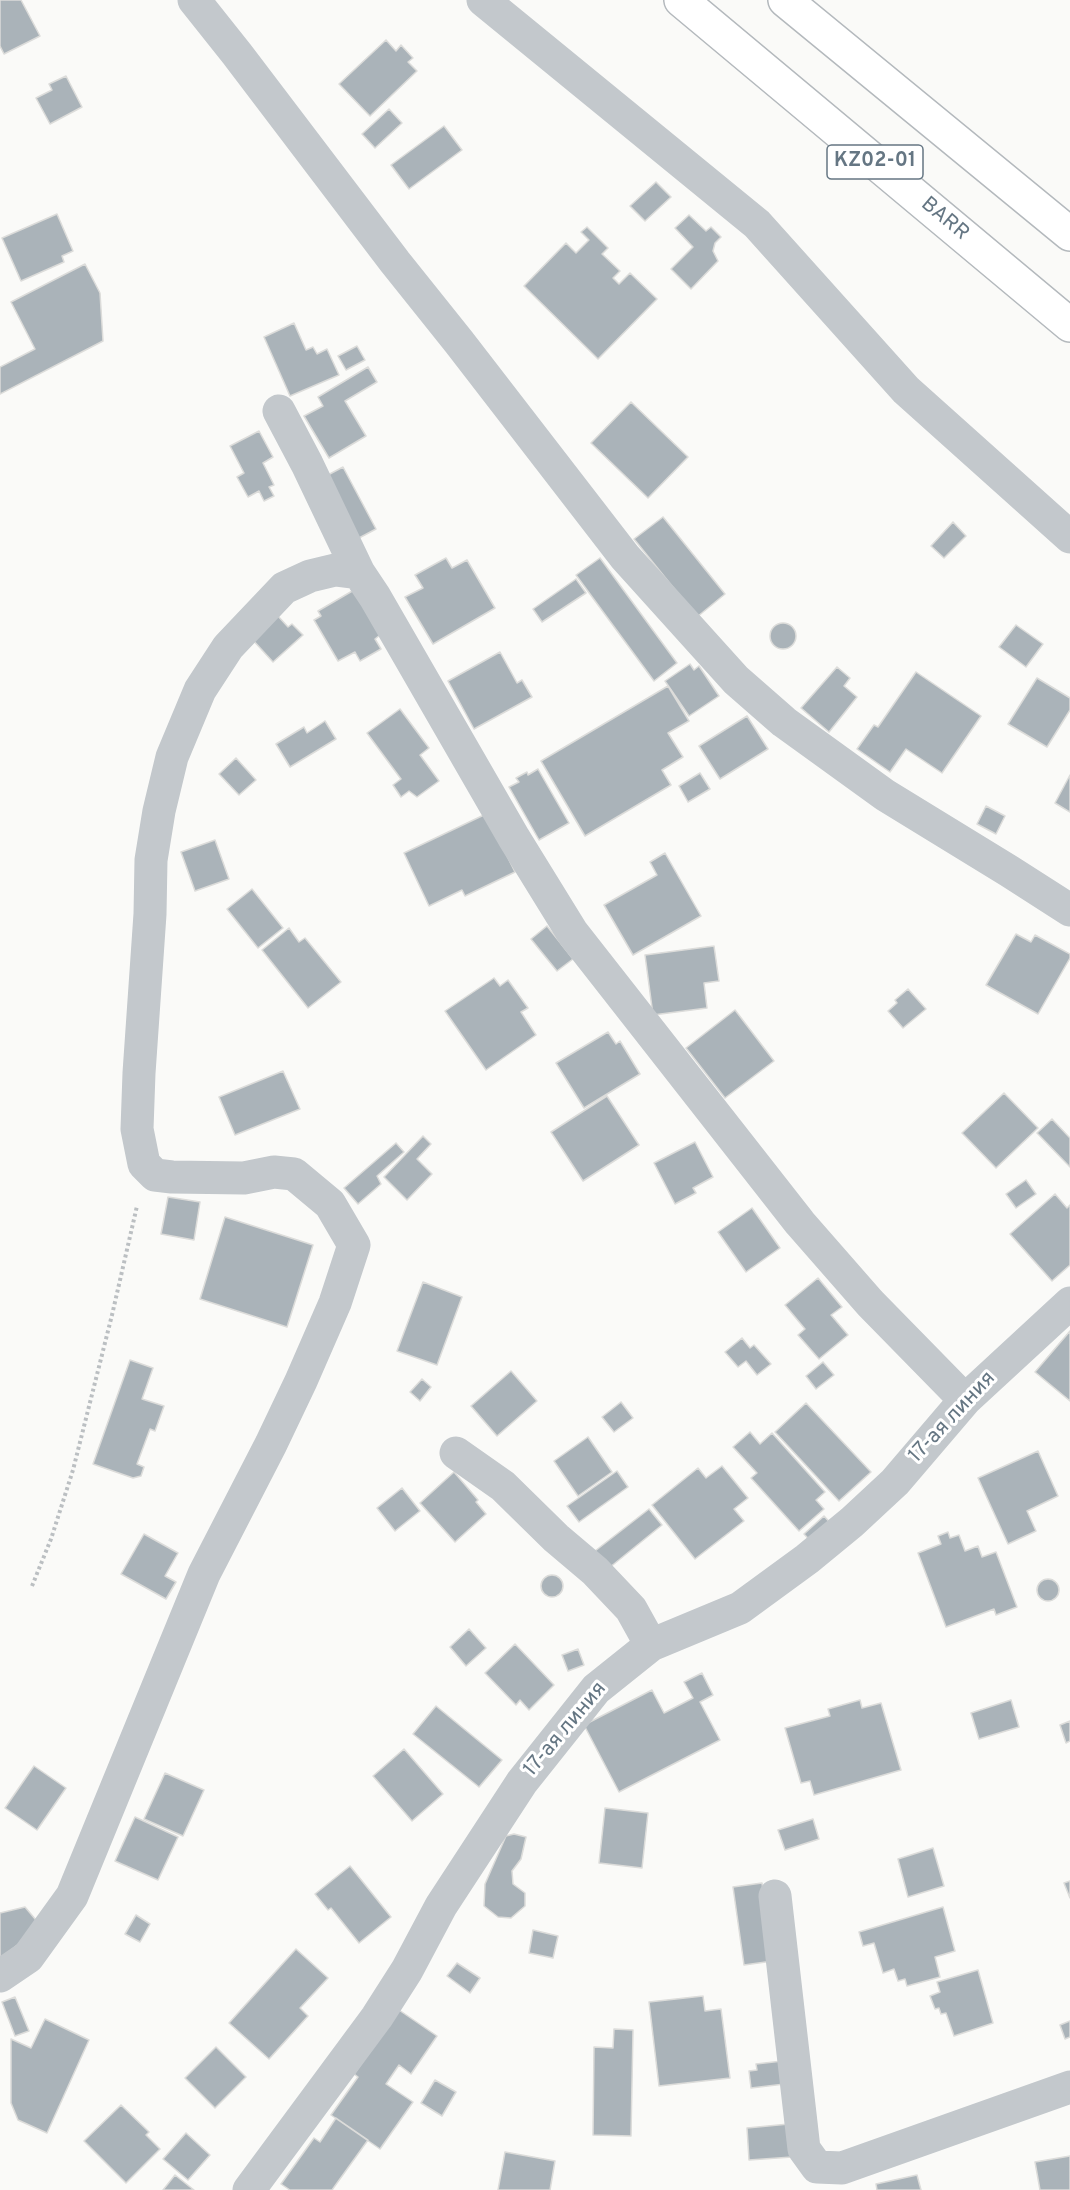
<!DOCTYPE html>
<html>
<head>
<meta charset="utf-8">
<style>
  body { margin:0 }
  canvas { display:block; background:#fafaf8 }
</style>
</head>
<body>
<canvas width="1070" height="2190"></canvas>
<script>
const c = document.querySelector('canvas').getContext('2d');
c.lineJoin = 'round';
function fill(path, color) { c.fillStyle = color; c.fill(path, 'evenodd'); }
const shape = rows => new Path2D(rows.map(r => 'M' + r).join(''));
function strokePath(path, color, width, dash) { c.strokeStyle = color; c.lineWidth = width; c.lineCap = dash ? 'butt' : 'round'; c.setLineDash(dash || []); c.stroke(path); }
function drawText(font, color, halo, rows, align = 'center') {
  c.font = font + ' Overpass,sans-serif'; c.lineWidth = 6; c.setLineDash([]); c.textBaseline = 'middle'; c.strokeStyle = halo; c.fillStyle = color; for (const [text, x, y, turn = 0] of rows) {
    c.save(); c.translate(x, y); c.rotate((+turn || 0) * Math.PI / 180); c.textAlign = isNaN(turn) ? turn : align; if (halo) c.strokeText(text, 0, 0); c.fillText(text, 0, 0); c.restore();
  }
}
const building = shape([
  [0,0,21,0,40,36,4,54,0,46,0,0],
  [386,40,396,51,401,45,413,58,408,62,417,71,370,116,339,84,386,40],
  [66,76,82,107,50,124,36,98,52,90,49,84,66,76],
  [389,109,402,123,375,148,362,134,389,109],
  [444,126,462,150,409,189,391,165,444,126],
  [656,182,671,197,645,221,630,206,656,182],
  [57,214,73,251,62,256,64,262,21,281,2,238,57,214],
  [689,215,706,231,711,227,721,237,715,243,713,251,718,261,691,289,671,269,693,247,675,228,689,215],
  [587,227,608,248,602,254,620,271,613,278,619,284,630,273,657,299,598,359,524,286,566,243,576,253,589,240,581,232,587,227],
  [85,264,100,293,103,341,0,394,0,367,35,349,11,302,85,264],
  [294,323,306,350,313,347,317,354,327,349,339,375,290,396,264,337,294,323],
  [357,346,365,360,346,370,338,356,357,346],
  [368,367,377,382,345,401,366,436,329,458,304,416,323,406,318,397,368,367],
  [631,402,688,457,648,498,591,443,631,402],
  [259,431,273,457,263,463,274,485,269,487,274,496,264,501,259,491,248,497,237,477,244,473,230,446,259,431],
  [343,467,376,529,359,538,326,476,343,467],
  [663,517,725,594,697,617,634,539,663,517],
  [953,522,966,536,944,558,931,546,953,522],
  [446,558,452,568,467,560,495,608,433,644,405,597,423,588,415,575,446,558],
  [600,558,677,663,654,681,576,575,600,558],
  [576,579,586,593,542,622,533,609,576,579],
  [354,590,380,635,375,639,381,649,360,661,355,652,338,661,314,620,321,616,318,611,354,590],
  [277,615,288,627,292,624,303,635,273,662,251,638,277,615],
  '770 636a13 13 0 1 1 26 0a13 13 0 1 1-26 0Z',
  [1016,625,1043,644,1026,667,999,647,1016,625],
  [500,652,517,683,522,680,532,697,474,729,448,681,500,652],
  [690,664,694,670,699,666,719,696,689,716,665,681,690,664],
  [837,667,850,678,844,686,857,697,829,732,801,708,837,667],
  [916,672,981,716,942,773,906,749,890,772,857,749,874,725,878,727,916,672],
  [1037,678,1070,698,1070,710,1047,747,1008,724,1037,678],
  [668,686,689,721,668,733,683,757,662,770,671,785,585,836,541,761,668,686],
  [400,709,429,748,420,755,439,781,417,797,409,791,401,797,393,785,401,779,367,733,400,709],
  [747,716,768,749,720,779,699,746,747,716],
  [325,721,336,739,290,767,276,744,304,727,307,733,325,721],
  [236,758,256,780,239,795,219,774,236,758],
  [538,769,569,823,539,840,509,787,519,782,516,778,527,772,528,775,538,769],
  [700,773,710,789,688,802,679,786,700,773],
  [1070,775,1070,812,1055,803,1070,775],
  [986,806,1005,816,996,834,977,824,986,806],
  [486,814,515,872,465,896,462,890,429,906,404,853,486,814],
  [215,840,229,879,195,891,181,852,215,840],
  [665,853,701,916,633,955,604,905,657,875,650,862,665,853],
  [252,889,283,928,258,948,227,909,252,889],
  [547,926,573,959,557,971,531,939,547,926],
  [289,928,299,942,305,938,341,982,308,1008,262,950,289,928],
  [1016,934,1031,942,1035,935,1070,954,1070,958,1038,1014,986,985,1016,934],
  [714,946,719,981,704,983,707,1008,653,1015,645,955,714,946],
  [494,978,500,986,508,980,528,1008,521,1012,536,1035,486,1070,445,1011,494,978],
  [908,989,926,1009,903,1028,888,1011,897,1003,895,1000,908,989],
  [735,1010,774,1061,725,1098,686,1048,735,1010],
  [608,1032,616,1044,620,1041,640,1074,584,1108,556,1063,608,1032],
  [283,1071,300,1109,235,1135,219,1097,283,1071],
  [1004,1093,1038,1128,996,1168,962,1133,1004,1093],
  [607,1096,639,1145,583,1181,551,1132,607,1096],
  [1052,1119,1070,1138,1070,1167,1037,1133,1052,1119],
  [423,1136,431,1144,417,1159,432,1174,407,1200,384,1177,423,1136],
  [695,1142,713,1177,693,1188,696,1193,675,1204,654,1163,695,1142],
  [396,1143,404,1152,377,1176,381,1184,358,1204,344,1188,396,1143],
  [1026,1180,1036,1194,1016,1208,1006,1194,1026,1180],
  [1055,1194,1067,1208,1070,1205,1070,1265,1052,1281,1010,1234,1055,1194],
  [168,1197,200,1202,194,1240,161,1234,168,1197],
  [752,1208,780,1248,746,1272,718,1232,752,1208],
  [225,1217,313,1245,287,1327,200,1299,225,1217],
  [818,1278,842,1307,831,1315,848,1335,819,1359,798,1335,805,1329,785,1305,818,1278],
  [423,1282,462,1297,437,1365,397,1351,423,1282],
  [1070,1331,1070,1401,1035,1372,1070,1331],
  [742,1338,750,1348,754,1345,771,1364,757,1375,746,1361,738,1367,725,1352,742,1338],
  [130,1360,153,1368,142,1399,164,1406,155,1431,150,1429,137,1464,144,1467,141,1476,133,1478,93,1464,130,1360],
  [823,1362,834,1375,816,1389,806,1376,823,1362],
  [511,1371,537,1401,497,1436,471,1406,511,1371],
  [422,1379,431,1387,420,1401,410,1392,422,1379],
  [621,1402,633,1418,614,1432,602,1417,621,1402],
  [806,1403,871,1472,839,1501,775,1432,806,1403],
  [750,1432,760,1444,772,1433,825,1492,816,1500,824,1509,799,1531,751,1478,757,1473,733,1447,750,1432],
  [588,1437,612,1472,578,1496,554,1461,588,1437],
  [1038,1451,1058,1496,1027,1511,1036,1531,1008,1544,978,1478,1038,1451],
  [722,1466,748,1498,734,1509,744,1521,695,1559,652,1505,698,1468,706,1478,722,1466],
  [617,1471,628,1487,579,1522,567,1506,617,1471],
  [454,1472,478,1500,476,1502,486,1514,455,1542,420,1503,454,1472],
  [402,1488,420,1511,395,1531,377,1508,402,1488],
  [649,1509,662,1525,609,1568,595,1551,649,1509],
  [824,1516,833,1526,813,1544,804,1534,824,1516],
  [948,1532,950,1538,959,1535,965,1551,978,1546,982,1557,996,1552,1017,1607,996,1615,994,1609,946,1627,918,1553,941,1544,938,1536,948,1532],
  [144,1534,178,1553,165,1576,176,1582,166,1599,121,1574,144,1534],
  '541 1586a11 11 0 1 1 22 0a11 11 0 1 1-22 0Z',
  '1037 1590a11 11 0 1 1 22 0a11 11 0 1 1-22 0Z',
  [469,1629,486,1648,466,1666,450,1647,469,1629],
  [515,1644,554,1685,529,1710,520,1700,516,1705,485,1673,515,1644],
  [578,1649,584,1665,568,1671,562,1655,578,1649],
  [702,1673,713,1695,700,1702,720,1740,619,1792,584,1725,652,1690,664,1713,693,1698,684,1682,702,1673],
  [860,1700,862,1708,881,1703,901,1770,814,1795,810,1781,801,1783,785,1728,830,1716,828,1709,860,1700],
  [1011,1700,1019,1727,979,1739,971,1713,1011,1700],
  [436,1706,502,1760,479,1787,413,1734,436,1706],
  [1070,1721,1070,1741,1066,1743,1060,1725,1070,1721],
  [404,1749,443,1794,412,1821,373,1776,404,1749],
  [34,1766,66,1788,37,1830,5,1808,34,1766],
  [165,1773,204,1790,183,1836,144,1819,165,1773],
  [605,1808,648,1813,642,1868,599,1863,605,1808],
  [135,1817,178,1837,158,1880,115,1861,135,1817],
  [813,1819,819,1839,785,1850,778,1830,813,1819],
  [514,1834,526,1837,521,1859,512,1871,513,1884,525,1893,525,1906,511,1918,498,1917,484,1906,485,1884,506,1836,514,1834],
  [933,1848,944,1886,908,1897,898,1859,933,1848],
  [350,1866,391,1917,359,1943,331,1908,328,1910,315,1894,350,1866],
  [1070,1881,1070,1898,1064,1883,1070,1881],
  [762,1883,773,1961,744,1965,733,1887,762,1883],
  [25,1907,41,1926,0,1959,0,1913,25,1907],
  [943,1907,955,1951,935,1957,940,1977,907,1986,905,1979,898,1981,894,1969,883,1973,874,1943,863,1946,859,1932,943,1907],
  [136,1915,150,1924,140,1942,125,1934,136,1915],
  [533,1930,558,1936,553,1958,529,1953,533,1930],
  [296,1949,328,1978,300,2008,308,2016,269,2059,229,2023,296,1949],
  [457,1963,480,1978,470,1993,447,1976,457,1963],
  [978,1970,993,2023,954,2036,946,2013,941,2014,939,2008,935,2009,930,1996,940,1992,937,1982,978,1970],
  [703,1996,705,2011,721,2009,730,2078,659,2086,649,2002,703,1996],
  [15,1997,29,2031,15,2036,2,2002,15,1997],
  [399,2010,437,2036,411,2074,399,2065,386,2084,413,2102,380,2149,331,2115,358,2077,354,2074,399,2010],
  [45,2019,89,2040,47,2133,18,2120,11,2103,11,2039,31,2048,45,2019],
  [1070,2021,1070,2037,1065,2039,1060,2025,1070,2021],
  [614,2029,633,2030,631,2136,593,2135,594,2047,613,2048,614,2029],
  [216,2047,246,2077,215,2108,185,2078,216,2047],
  [791,2060,793,2083,751,2088,749,2071,757,2070,756,2064,791,2060],
  [435,2080,456,2092,442,2116,421,2103,435,2080],
  [121,2105,149,2132,146,2135,160,2149,126,2183,84,2141,121,2105],
  [336,2118,368,2140,332,2190,290,2190,281,2184,314,2138,320,2142,336,2118],
  [789,2124,792,2157,749,2160,747,2128,789,2124],
  [186,2133,210,2155,188,2180,163,2159,186,2133],
  [505,2152,555,2161,550,2190,498,2190,505,2152],
  [1070,2156,1070,2190,1040,2190,1035,2162,1070,2156],
  [175,2175,194,2190,163,2190,175,2175],
  [917,2175,921,2190,877,2190,876,2184,917,2175]
]);
fill(building, '#aab3b9');
strokePath(building, '#dcdcda', 1.5);
const highway = shape([
  [681,0,1070,325],
  [785,0,1070,234]
]);
strokePath(highway, '#b4b9bd', 36);
strokePath(shape([
  [32,1586,51,1539,73,1470,112,1315,137,1206]
]), '#bbbfc2', 4, [3, 3]);
strokePath(shape([
  [194,0,237,54,395,262,459,342,625,557,736,680,784,722,885,795,1009,871,1070,910],
  [483,0,757,224,906,390,1070,537],
  [279,411,307,464,359,573,375,597,514,838,572,932,800,1223,870,1303,965,1400],
  [456,1453,503,1486,556,1538,595,1571,631,1609,651,1645],
  [775,1896,804,2149,817,2167,842,2168,1070,2087],
  [0,1976,28,1957,72,1896,204,1574,271,1444,301,1381,335,1303,354,1245,330,1204,294,1174,274,1172,244,1178,172,1177,155,1175,144,1164,137,1129,139,1073,150,914,151,860,159,811,172,757,200,690,228,647,284,588,310,576,335,570,359,573],
  [249,2190,377,2017,407,1970,441,1906,522,1782,596,1689,651,1645,740,1608,807,1559,852,1522,895,1482,965,1400,1070,1303]
]), '#c3c8cc', 33);
strokePath(highway, '#fff', 33);
for (const [x, y, w] of [
  [875,162,96]
]) { const box = new Path2D(); box.roundRect(x - w / 2, y - 17, w, 34, 4.5); c.fillStyle = '#fff'; c.fill(box); strokePath(box, '#657683', 1.5); }
drawText('bold 20px', '#657683', null, [
  ["KZ02-01",875,162]
]);
drawText('21px', '#657683', '#fff', [
  ["BARR",944,220,40],
  ["17-ая линия",953,1418,-47],
  ["17-ая линия",566,1730,-50]
]);
</script>
</body>
</html>
